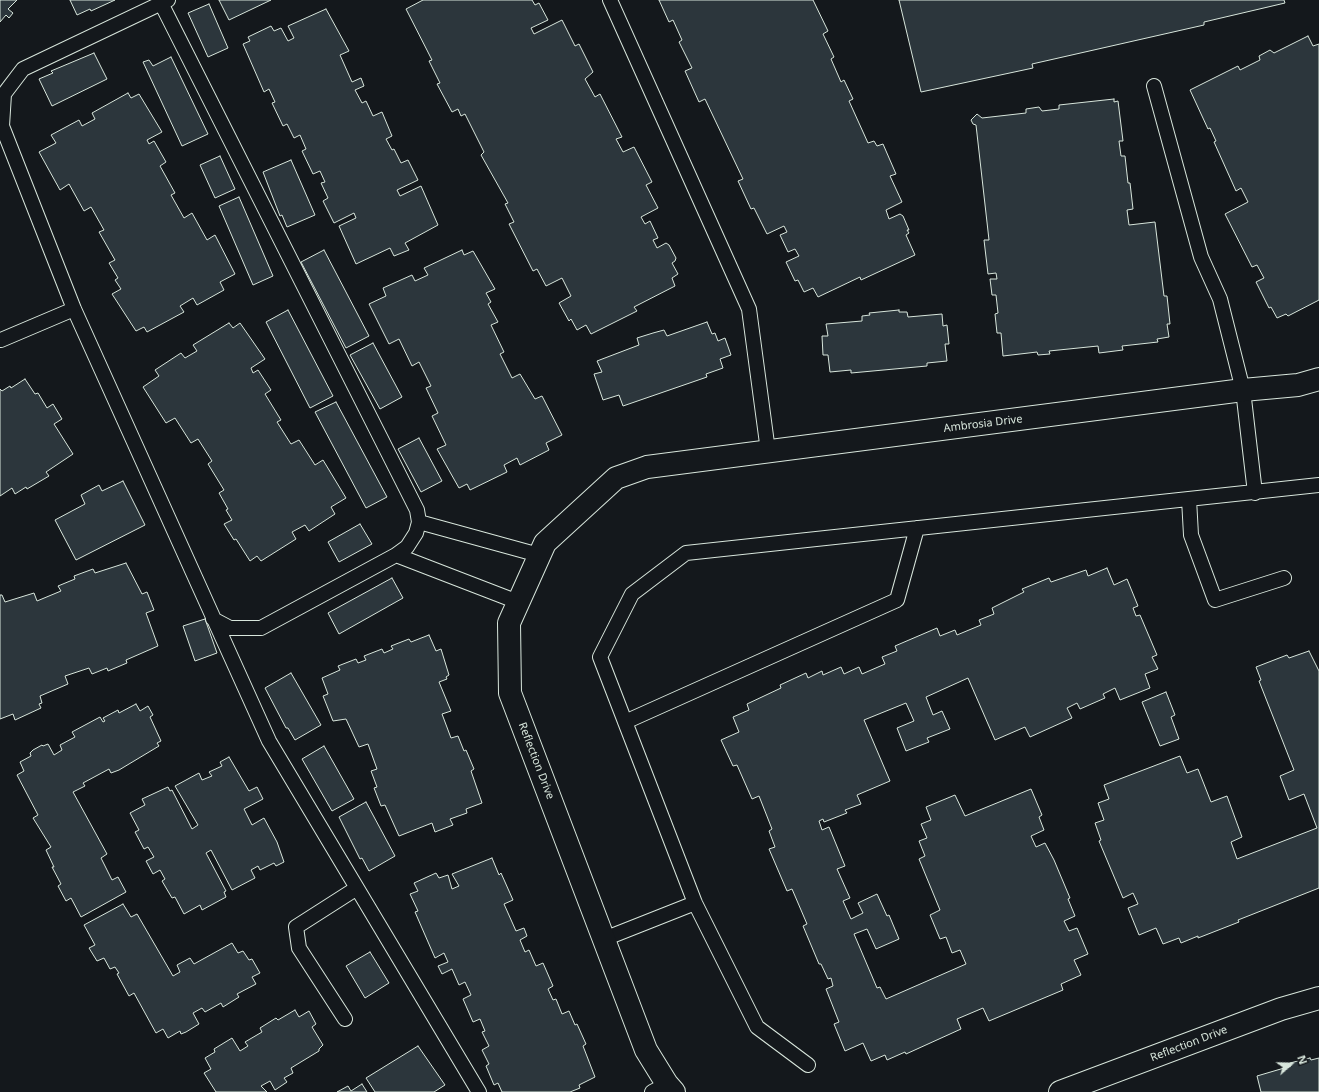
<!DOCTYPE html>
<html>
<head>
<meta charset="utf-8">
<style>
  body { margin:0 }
  #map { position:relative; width:1319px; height:1092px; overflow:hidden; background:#14181c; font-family:"Noto Sans",sans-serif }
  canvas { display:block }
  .north { position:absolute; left:1271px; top:1044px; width:40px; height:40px; -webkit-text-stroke:3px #14181c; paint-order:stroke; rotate:70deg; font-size:11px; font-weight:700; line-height:16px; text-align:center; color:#d8e6dc }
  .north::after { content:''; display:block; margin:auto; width:14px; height:18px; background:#d8e6dc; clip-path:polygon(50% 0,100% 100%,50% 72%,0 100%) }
</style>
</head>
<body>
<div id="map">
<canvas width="1319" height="1092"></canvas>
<div class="north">N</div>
</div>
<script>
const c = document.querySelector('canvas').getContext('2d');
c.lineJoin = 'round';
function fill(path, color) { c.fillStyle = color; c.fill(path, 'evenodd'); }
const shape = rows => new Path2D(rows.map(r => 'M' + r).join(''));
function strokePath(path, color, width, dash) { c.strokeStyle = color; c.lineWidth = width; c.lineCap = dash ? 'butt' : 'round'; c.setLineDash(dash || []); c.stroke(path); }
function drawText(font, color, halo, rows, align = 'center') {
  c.font = font + ' "Noto Sans",sans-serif'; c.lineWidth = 3; c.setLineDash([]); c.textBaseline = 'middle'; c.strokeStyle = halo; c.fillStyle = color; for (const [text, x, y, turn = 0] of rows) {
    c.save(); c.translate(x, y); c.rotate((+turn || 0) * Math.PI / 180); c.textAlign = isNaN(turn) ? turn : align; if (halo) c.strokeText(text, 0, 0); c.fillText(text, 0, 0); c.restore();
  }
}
const building = shape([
  [0,0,17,0,8,9,13,13,9,18,6,15,0,22,0,0],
  [70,0,115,0,91,11,90,9,77,15,70,0],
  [219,0,271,0,229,20,219,0],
  [423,0,532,0,535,5,539,3,548,20,531,28,534,34,562,20,575,46,579,44,593,72,585,79,595,97,600,94,622,137,616,139,623,152,634,147,652,182,646,185,658,208,641,217,645,224,650,221,658,238,653,240,657,248,666,243,669,245,676,258,675,261,672,263,678,274,672,278,675,286,634,307,637,311,591,334,586,325,577,330,571,319,569,321,559,303,571,296,562,278,546,286,537,269,533,271,509,224,514,222,505,204,508,203,481,155,484,152,465,114,461,116,458,109,452,112,437,84,440,83,429,61,432,60,406,9,423,0],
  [659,0,813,0,828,31,823,34,834,57,831,59,841,82,844,80,853,99,849,101,868,143,874,141,877,146,883,144,896,174,890,176,902,202,886,210,889,219,900,214,903,216,909,230,907,230,909,233,906,235,915,255,861,280,860,277,818,297,813,288,804,292,798,280,795,281,786,262,799,256,795,249,788,252,780,235,787,232,784,226,767,234,754,208,751,209,738,181,743,179,705,99,699,102,685,71,692,68,679,42,682,40,673,20,669,22,659,0],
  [899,0,1284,0,1285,3,1204,22,1204,25,1032,64,1033,68,921,92,899,0],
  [209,4,228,48,208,57,188,13,209,4],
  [326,9,349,51,340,55,352,82,361,78,364,86,355,90,362,103,366,101,373,116,382,112,392,136,386,139,392,150,394,149,401,163,408,160,418,180,397,190,400,196,421,186,438,225,405,243,409,250,394,256,390,248,356,264,339,226,356,218,354,213,334,223,323,201,328,198,321,183,325,182,320,171,313,174,302,151,306,149,300,135,294,138,287,124,283,126,272,103,275,102,269,89,264,92,243,44,250,41,248,37,271,26,274,31,281,28,288,41,294,38,288,26,326,9],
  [1308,36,1313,46,1319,44,1319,300,1288,316,1286,314,1277,318,1271,307,1269,308,1256,282,1264,278,1257,265,1252,267,1225,214,1248,202,1241,188,1236,191,1214,142,1216,141,1210,128,1208,129,1190,90,1238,66,1240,70,1260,60,1259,56,1270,50,1274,53,1308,36],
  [94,53,107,79,52,106,39,79,53,73,51,71,94,53],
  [171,57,208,134,182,146,143,62,149,60,153,66,171,57],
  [128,93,131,98,139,94,162,132,147,140,149,144,154,141,166,162,160,166,175,193,171,195,184,218,192,213,207,240,215,235,235,274,220,282,224,290,197,305,193,298,180,306,184,312,147,332,144,327,136,331,112,294,121,289,115,280,118,278,109,263,115,260,99,232,104,230,91,207,84,211,69,184,60,190,39,152,56,143,51,135,79,120,82,126,95,119,92,113,128,93],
  [1114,99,1114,102,1118,101,1123,141,1119,141,1121,156,1125,156,1128,183,1130,183,1133,209,1127,210,1129,225,1155,222,1164,296,1167,296,1170,324,1167,324,1169,337,1157,339,1158,342,1122,346,1123,350,1099,353,1098,346,1049,351,1050,354,1038,355,1037,352,1003,356,1001,333,997,333,995,314,998,313,996,295,992,295,990,279,997,279,996,273,988,274,984,240,989,240,976,125,973,124,971,120,977,114,982,118,1026,113,1026,109,1039,107,1042,111,1059,109,1059,105,1114,99],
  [220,156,235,189,215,198,200,165,220,156],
  [291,160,315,215,287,227,282,215,280,216,263,172,291,160],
  [239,197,273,276,253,285,219,206,239,197],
  [324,250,369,336,346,348,301,262,324,250],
  [462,250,464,255,473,251,495,289,486,293,491,302,488,304,498,322,491,325,504,352,500,354,512,378,520,374,535,399,542,396,562,435,546,443,549,450,520,465,517,458,504,465,507,472,470,490,467,484,459,488,437,449,446,445,432,416,438,413,426,388,431,386,419,362,412,366,399,339,389,344,369,304,386,296,383,288,412,275,415,281,428,275,424,268,462,250],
  [288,310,333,396,310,408,266,322,288,310],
  [899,310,899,312,907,312,908,317,942,314,943,326,947,325,949,344,945,344,947,361,927,363,927,366,851,373,851,370,830,372,828,355,823,355,822,336,828,336,826,324,862,321,862,316,870,315,869,313,899,310],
  [707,322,712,334,715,333,718,341,725,338,731,355,720,359,723,368,706,374,707,377,623,406,619,395,603,400,594,374,602,372,597,361,639,345,637,338,653,333,664,330,667,336,707,322],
  [229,323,233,328,240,323,265,359,251,368,253,373,258,370,271,390,265,394,281,420,277,422,291,444,299,440,315,465,323,460,346,498,331,507,335,514,309,531,305,525,292,532,296,539,261,561,257,556,250,561,236,539,234,540,224,524,232,520,226,510,228,509,219,493,224,490,208,464,212,461,198,439,191,443,175,418,166,423,143,387,159,376,155,370,181,353,185,358,197,351,193,345,229,323],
  [373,343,402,397,380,409,350,355,373,343],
  [25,379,35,394,38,393,47,408,53,404,62,419,54,424,73,454,46,472,49,476,27,489,26,487,15,494,12,488,0,496,0,389,2,391,10,386,11,388,25,379],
  [336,402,387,497,366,508,315,412,336,402],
  [419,438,442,481,421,492,398,449,419,438],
  [123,481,145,525,76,560,55,520,85,504,81,495,99,485,102,491,123,481],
  [360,524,372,544,339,562,328,542,360,524],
  [126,563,142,594,147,592,154,610,146,613,158,646,126,660,127,663,108,671,107,668,92,674,89,668,65,676,68,684,40,696,42,703,39,704,41,708,15,720,13,714,0,719,0,595,2,595,5,602,34,593,37,601,61,591,58,586,75,579,74,576,93,569,95,573,126,563],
  [1107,568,1114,585,1127,579,1138,606,1133,608,1136,616,1140,615,1157,655,1152,657,1158,669,1145,674,1150,688,1120,700,1115,688,1103,694,1105,698,1080,709,1077,703,1067,708,1072,718,1030,737,1025,727,995,740,968,678,926,697,933,715,942,711,950,729,927,738,929,742,906,751,897,728,914,721,906,703,864,720,890,781,857,795,861,804,845,810,847,813,824,822,823,819,819,821,822,830,829,827,845,866,837,869,850,898,843,901,851,919,863,913,858,903,877,894,887,916,889,915,899,939,876,949,867,929,854,934,877,988,880,987,886,999,966,964,960,950,952,953,946,937,940,939,930,915,940,910,919,859,925,856,919,841,927,838,921,824,931,820,926,807,955,795,965,816,1031,789,1042,815,1039,817,1044,830,1031,836,1036,847,1045,843,1054,860,1070,898,1068,899,1075,916,1064,921,1069,931,1077,928,1088,954,1074,960,1081,975,1061,984,1063,990,989,1021,983,1008,957,1019,961,1029,906,1054,905,1052,887,1060,885,1055,871,1061,863,1043,845,1051,834,1024,839,1022,826,989,833,986,831,978,828,979,821,964,819,964,803,926,807,924,792,889,787,891,769,849,775,847,769,831,772,829,759,796,752,799,737,765,733,766,721,740,739,732,733,717,749,710,747,704,781,688,780,685,806,673,808,678,822,671,823,675,841,667,844,674,859,667,862,674,885,664,882,657,897,651,895,646,937,628,940,636,955,630,957,635,981,625,979,620,994,614,992,608,1024,592,1022,589,1049,578,1051,582,1086,570,1088,576,1107,568],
  [392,578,403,598,339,634,328,613,392,578],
  [205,619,217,653,195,661,183,626,205,619],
  [429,635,436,651,441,649,449,675,446,677,447,679,439,682,451,711,442,714,451,738,458,736,464,751,466,750,474,769,471,771,482,803,466,809,467,813,450,819,453,825,435,832,432,823,399,836,385,805,381,806,374,788,377,787,371,771,377,769,368,744,359,747,346,719,333,721,323,696,328,694,322,678,340,670,338,666,356,659,358,663,366,660,364,656,382,649,384,653,393,649,391,646,409,639,411,642,429,635],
  [1309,651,1319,671,1319,888,1238,920,1239,922,1198,938,1198,936,1181,943,1179,938,1163,944,1156,928,1139,935,1128,908,1138,904,1133,893,1123,898,1099,841,1101,840,1095,823,1104,820,1098,803,1109,799,1104,785,1180,756,1187,773,1198,769,1211,802,1227,796,1242,837,1231,842,1237,859,1317,828,1304,794,1289,800,1280,776,1294,770,1259,681,1261,680,1256,667,1287,655,1289,658,1309,651],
  [291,673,321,725,295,740,288,728,286,728,265,688,291,673],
  [1166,692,1175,715,1171,717,1179,739,1160,746,1142,702,1166,692],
  [136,704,140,711,148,706,153,715,150,717,161,741,157,743,159,746,119,770,111,773,109,769,83,783,85,786,73,792,107,854,101,858,112,880,118,877,126,892,81,917,71,898,66,901,58,886,61,884,52,867,54,867,46,850,51,847,33,818,38,815,17,775,24,771,20,762,31,756,30,753,33,750,42,745,43,746,48,744,54,755,62,750,60,745,75,737,72,732,100,717,103,722,105,721,103,718,118,710,119,713,136,704],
  [324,746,354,799,332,811,302,759,324,746],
  [229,757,249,791,257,787,263,799,244,809,252,825,264,818,277,842,284,862,276,866,274,863,260,870,258,866,251,870,255,878,232,890,211,850,206,853,226,891,224,892,226,897,202,910,200,905,184,914,175,897,172,898,162,881,165,879,160,870,153,874,146,861,154,857,148,847,144,849,135,832,139,830,130,813,145,805,142,799,168,787,170,791,172,790,192,829,198,825,175,786,199,773,202,780,212,776,209,772,222,766,220,762,229,757],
  [366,802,395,856,369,871,362,858,360,859,339,817,366,802],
  [492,858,499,875,501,873,513,900,504,904,516,931,524,928,527,936,520,940,525,952,529,950,536,966,543,963,553,986,548,989,553,1000,556,999,562,1014,569,1011,575,1025,577,1024,586,1044,583,1046,595,1077,579,1085,580,1088,570,1092,502,1092,498,1083,494,1085,486,1066,489,1064,482,1050,489,1046,482,1032,485,1031,480,1019,473,1022,463,999,471,995,465,982,459,985,452,969,442,974,438,966,448,962,444,953,435,958,415,912,418,911,410,894,418,891,414,883,436,873,439,878,448,875,452,889,459,886,452,874,492,858],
  [123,904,131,917,137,914,173,976,180,972,177,965,190,958,194,964,232,943,238,953,243,951,249,960,252,959,260,973,252,977,256,984,237,994,239,997,223,1007,221,1003,205,1012,202,1008,193,1013,199,1024,186,1032,181,1034,180,1031,168,1038,163,1029,156,1033,134,993,129,996,117,974,119,973,115,967,110,969,104,958,97,961,89,948,95,945,84,925,123,904],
  [370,952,389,983,365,998,346,966,370,952],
  [295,1010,299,1017,309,1011,316,1024,312,1027,323,1045,319,1049,319,1051,291,1068,293,1073,284,1078,287,1082,275,1090,270,1081,261,1086,267,1092,216,1092,204,1073,211,1069,205,1058,215,1052,214,1049,232,1038,240,1051,248,1046,245,1042,262,1032,260,1028,276,1018,278,1020,295,1010],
  [418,1046,445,1085,434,1092,375,1092,366,1078,418,1046],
  [1310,1058,1311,1060,1319,1058,1319,1092,1261,1092,1257,1076,1291,1066,1290,1063,1310,1058],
  [362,1084,367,1092,337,1092,348,1086,351,1091,362,1084]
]);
fill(building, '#2c363c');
strokePath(building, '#d8e6dc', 1);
const service = shape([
  [168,0,23,69,4,94,2,126,74,309,269,741,479,1092],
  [610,0,749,309,768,451],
  [161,3,417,510,419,522,416,533,407,547,396,555,261,628,230,628,213,619],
  [1154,86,1201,257,1220,299,1243,390,1255,493],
  [1,340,74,309],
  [1189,499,1191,535,1215,600,1284,578],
  [419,522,539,555],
  [396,555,518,602],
  [625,722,897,600,917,528],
  [604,939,695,903],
  [345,1019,299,948,296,927,357,888],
  [808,1065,757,1027,695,903,600,657,632,594,686,553,1319,485],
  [652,1092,667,1084]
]);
const minor = shape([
  [674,1092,667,1084,646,1050,510,693,509,623,545,543,616,478,647,467,1243,390,1298,385,1319,379],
  [1060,1092,1281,1009,1319,998]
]);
strokePath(service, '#d8e6dc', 16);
strokePath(minor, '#d8e6dc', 24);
strokePath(service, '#14181c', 14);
strokePath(minor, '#14181c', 22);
drawText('11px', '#d8e6dc', '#14181c', [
  ["Ambrosia Drive",983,424,-7],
  ["Reflection Drive",536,761,69],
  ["Reflection Drive",1189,1044,-21]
]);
</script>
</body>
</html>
